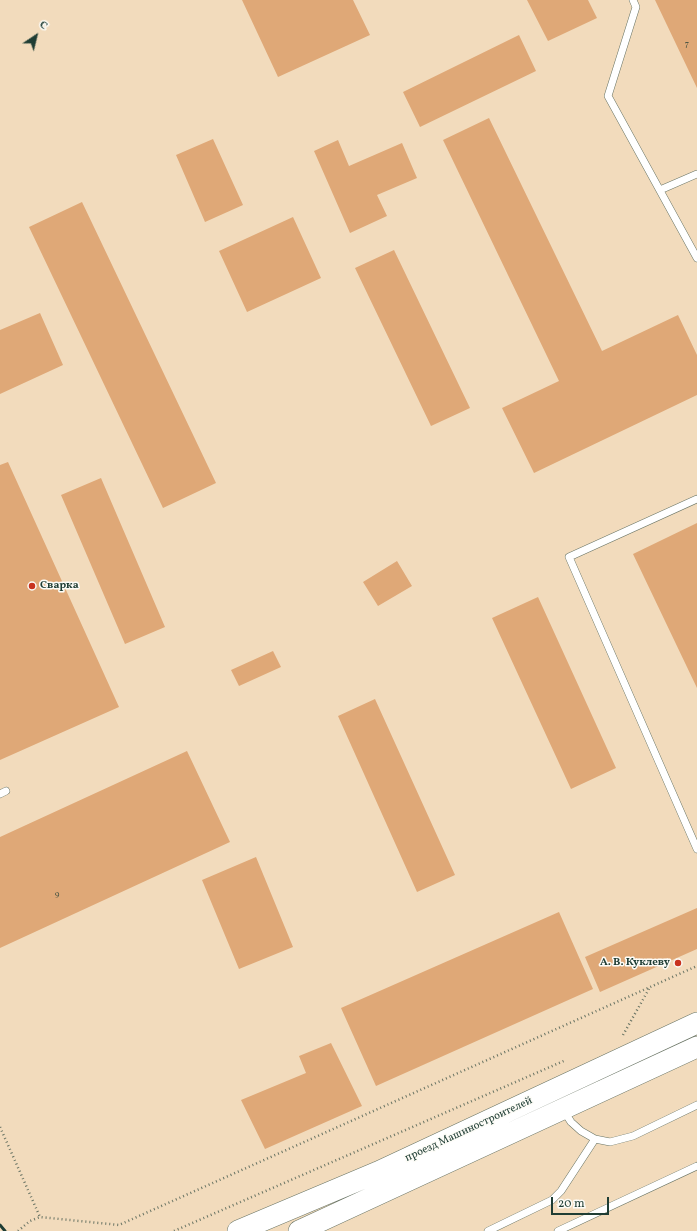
<!DOCTYPE html>
<html>
<head>
<meta charset="utf-8">
<style>
  body { margin:0 }
  #map { position:relative; width:697px; height:1231px; overflow:hidden; background:#f2dbbc; font-family:Vollkorn,serif }
  canvas { display:block }
  .north { position:absolute; left:16px; top:16px; width:40px; height:40px; -webkit-text-stroke:3px #fdfcf7; paint-order:stroke; rotate:35deg; font-size:11px; font-weight:700; line-height:16px; text-align:center; color:#1f3d34 }
  .north::after { content:''; display:block; margin:auto; width:14px; height:18px; background:#1f3d34; clip-path:polygon(50% 0,100% 100%,50% 72%,0 100%) }
  .scale { position:absolute; left:551px; top:1197px; width:58px; height:18px; box-sizing:border-box; border:2px solid #1f3d34; border-top:0; padding-left:5px; font-size:12px; line-height:14px; white-space:nowrap; color:#1f3d34; -webkit-text-stroke:3px #fdfcf7; paint-order:stroke }
</style>
</head>
<body>
<div id="map">
<canvas width="697" height="1231"></canvas>
<div class="north">С</div>
<div class="scale">20 m</div>
</div>
<script>
const c = document.querySelector('canvas').getContext('2d');
c.lineJoin = 'round';
function fill(path, color) { c.fillStyle = color; c.fill(path, 'evenodd'); }
const shape = rows => new Path2D(rows.map(r => 'M' + r).join(''));
function strokePath(path, color, width, dash) { c.strokeStyle = color; c.lineWidth = width; c.lineCap = dash ? 'butt' : 'round'; c.setLineDash(dash || []); c.stroke(path); }
function drawText(font, color, halo, rows, align = 'center') {
  c.font = font + ' Vollkorn,serif'; c.lineWidth = 3; c.setLineDash([]); c.textBaseline = 'middle'; c.strokeStyle = halo; c.fillStyle = color; for (const [text, x, y, turn = 0] of rows) {
    c.save(); c.translate(x, y); c.rotate((+turn || 0) * Math.PI / 180); c.textAlign = isNaN(turn) ? turn : align; if (halo) c.strokeText(text, 0, 0); c.fillText(text, 0, 0); c.restore();
  }
}
fill(shape([
  [242,0,353,0,370,35,278,77],
  [527,0,588,0,597,18,548,41],
  [655,0,697,0,697,88],
  [519,35,536,71,420,127,403,92],
  [489,118,602,351,678,315,697,355,697,395,534,473,502,408,559,381,443,140],
  [213,139,243,205,205,222,176,155],
  [338,140,349,166,402,143,417,178,377,195,387,216,350,233,314,151],
  [82,202,216,483,163,508,29,227],
  [293,217,321,278,247,312,219,251],
  [394,250,470,408,431,426,355,268],
  [40,313,63,365,0,394,0,330],
  [8,462,119,707,0,760,0,465],
  [101,478,165,627,125,644,61,495],
  [697,523,697,688,633,554],
  [397,561,412,586,378,606,363,582],
  [538,597,616,768,571,789,492,618],
  [273,651,281,667,239,686,231,670],
  [375,699,455,875,417,892,338,716],
  [187,751,230,842,0,948,0,837],
  [256,857,293,947,239,969,202,880],
  [697,908,697,949,600,992,585,957],
  [559,912,593,989,376,1086,341,1008],
  [331,1043,362,1106,265,1149,241,1100,306,1073,299,1056]
]), '#dfa877');
const lane = shape([
  [633,0,636,7,608,96,697,258],
  [660,190,697,174],
  [697,499,569,557,697,849],
  [0,794,6,791],
  [564,1111,571,1122,581,1131,595,1139,610,1142,633,1136,697,1105],
  [488,1231,552,1200,561,1191,595,1139],
  [558,1231,697,1166]
]);
const secondary = shape([
  [238,1231,378,1172,697,1023],
  [299,1231,697,1047]
]);
strokePath(lane, '#697464', 8);
strokePath(secondary, '#697464', 22);
strokePath(shape([
  [623,1035,650,987],
  [0,1127,40,1217],
  [18,1231,30,1221,40,1217,119,1225,697,966],
  [174,1231,566,1060]
]), '#697464', 2.5, [1, 3]);
strokePath(lane, '#fff', 7);
strokePath(secondary, '#fff', 21);
strokePath(shape([
  [0,1225,5,1231]
]), '#1f3d34', 3);
for (const [x, y, r, color] of [
  [32,586,4,"#c8321e"],
  [678,963,4,"#c8321e"]
]) { const dot = new Path2D(); dot.arc(x, y, r, 0, 2 * Math.PI); c.fillStyle = color; c.fill(dot); strokePath(dot, '#fdfcf7', 1.5); }
drawText('9px', '#4f5845', null, [
  ["7",687,44],
  ["9",57,895]
]);
drawText('bold 11px', '#1f3d34', '#fdfcf7', [
  ["Сварка",40,586],
  ["А. В. Куклеву",670,963,"right"]
], 'left');
drawText('11px', '#1f3d34', '#fdfcf7', [
  ["проезд Машиностроителей",469,1130,-25]
]);
</script>
</body>
</html>
